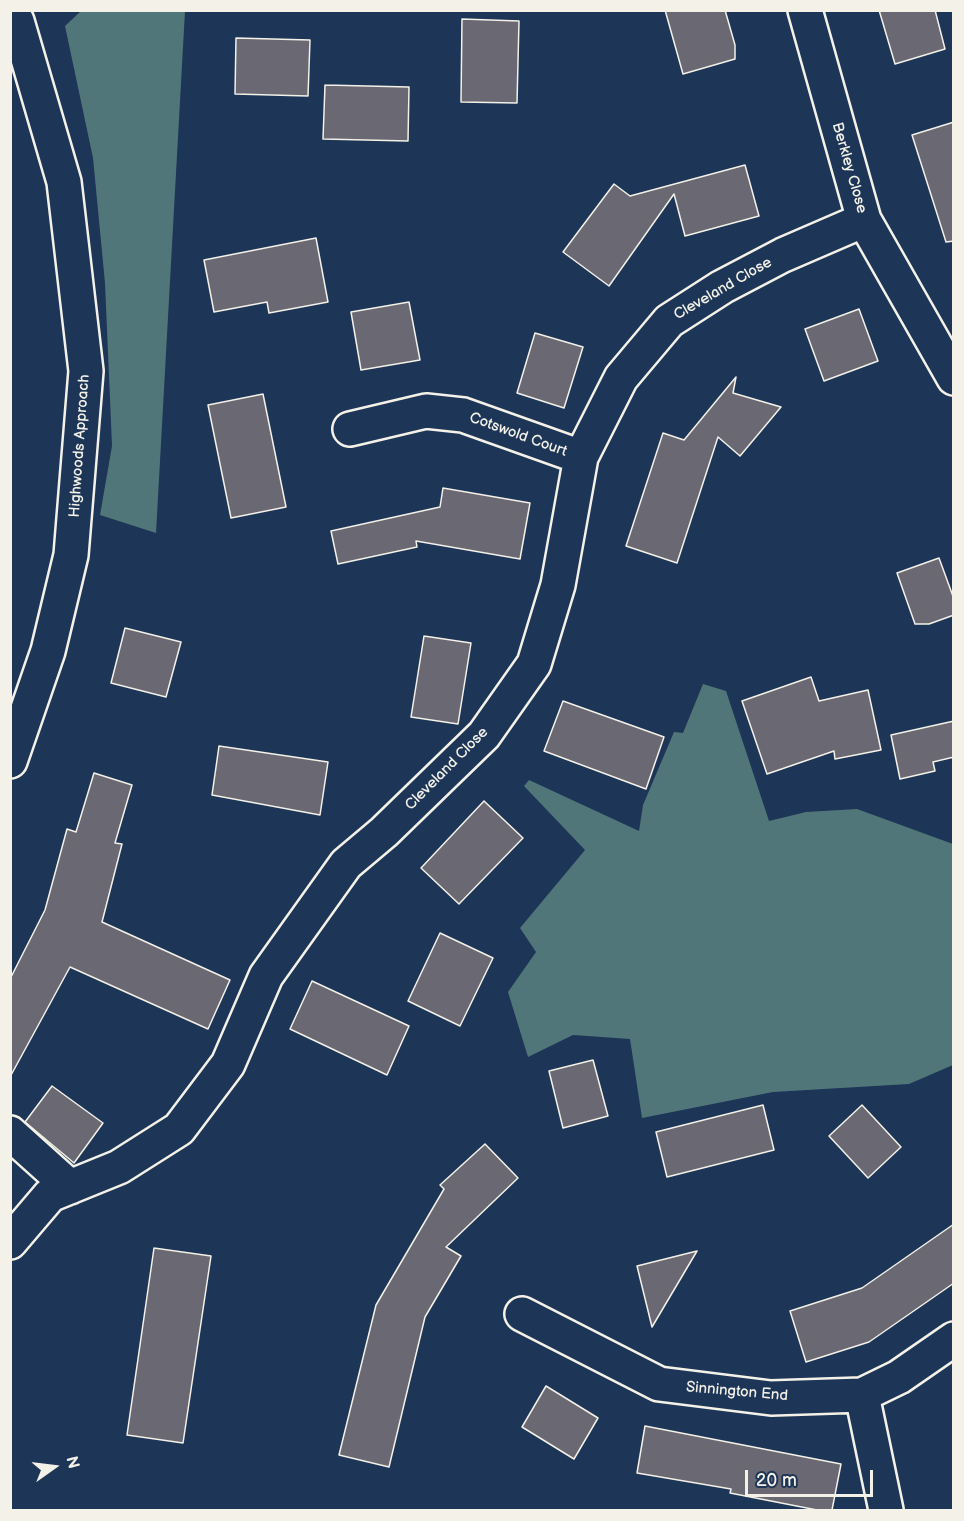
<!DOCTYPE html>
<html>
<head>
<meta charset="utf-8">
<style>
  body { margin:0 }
  #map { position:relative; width:964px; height:1521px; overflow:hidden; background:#1d3557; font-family:"Balsamiq Sans",sans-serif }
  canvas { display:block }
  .frame { position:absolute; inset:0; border:12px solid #f4f1e8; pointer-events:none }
  .north { position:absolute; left:24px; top:1437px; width:60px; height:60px; -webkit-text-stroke:4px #1d3557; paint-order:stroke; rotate:76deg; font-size:16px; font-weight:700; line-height:24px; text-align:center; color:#f4f1e8 }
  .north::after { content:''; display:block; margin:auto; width:21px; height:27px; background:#f4f1e8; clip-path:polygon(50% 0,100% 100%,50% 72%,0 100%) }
  .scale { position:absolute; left:745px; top:1470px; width:128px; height:27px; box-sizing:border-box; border:3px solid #f4f1e8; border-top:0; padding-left:8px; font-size:18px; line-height:21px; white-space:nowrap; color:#f4f1e8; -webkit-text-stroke:4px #1d3557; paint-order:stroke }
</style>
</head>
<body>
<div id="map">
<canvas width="964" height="1521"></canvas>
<div class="frame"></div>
<div class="north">N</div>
<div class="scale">20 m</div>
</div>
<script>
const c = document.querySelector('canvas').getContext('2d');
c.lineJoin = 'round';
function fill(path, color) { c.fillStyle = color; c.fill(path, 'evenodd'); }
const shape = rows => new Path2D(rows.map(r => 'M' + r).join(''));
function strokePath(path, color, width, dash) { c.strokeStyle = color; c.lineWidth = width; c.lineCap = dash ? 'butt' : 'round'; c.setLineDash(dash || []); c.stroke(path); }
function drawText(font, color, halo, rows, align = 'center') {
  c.font = font + ' "Balsamiq Sans",sans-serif'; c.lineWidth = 6; c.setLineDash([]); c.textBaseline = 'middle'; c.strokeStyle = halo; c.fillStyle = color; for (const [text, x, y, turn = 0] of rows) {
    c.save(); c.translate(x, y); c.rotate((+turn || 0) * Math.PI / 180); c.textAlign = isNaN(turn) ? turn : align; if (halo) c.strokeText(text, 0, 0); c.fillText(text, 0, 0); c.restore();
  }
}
fill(shape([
  [81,11,185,11,156,533,100,515,112,446,105,283,93,158,65,26],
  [703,684,726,691,769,821,806,812,857,809,953,844,953,1065,909,1084,773,1092,642,1118,630,1039,573,1035,528,1057,508,992,536,952,520,928,585,850,524,786,529,780,639,831,643,805,674,732,683,733]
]), '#507679');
const building = shape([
  [665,10,725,10,735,45,735,59,683,74,665,10],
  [879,10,935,10,945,49,895,64,879,10],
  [462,19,519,21,517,103,461,102,462,19],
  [236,38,310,40,308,96,235,94,236,38],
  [325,85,409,87,408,141,323,139,325,85],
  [954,122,954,241,946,242,912,135,954,122],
  [745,165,759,216,685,236,674,194,609,286,563,252,614,184,630,196,745,165],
  [316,238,328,302,269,313,267,302,214,312,204,260,316,238],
  [409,302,420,360,361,370,351,312,409,302],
  [859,309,878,361,824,381,805,329,859,309],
  [535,333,583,347,564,408,517,393,535,333],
  [736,377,733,393,781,407,740,456,718,437,677,563,626,546,663,433,684,440,736,377],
  [263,394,286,507,231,518,208,405,263,394],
  [443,488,530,503,520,559,416,541,417,547,338,564,331,531,440,507,443,488],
  [939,558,954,599,954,615,929,624,915,624,897,573,939,558],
  [125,628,181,642,166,697,111,683,125,628],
  [424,636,471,643,458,724,411,717,424,636],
  [811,677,819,701,868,690,881,750,835,759,834,751,767,774,742,701,811,677],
  [563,701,664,737,646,789,544,751,563,701],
  [954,721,954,757,933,762,935,771,900,779,891,735,954,721],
  [219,746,328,762,320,815,212,795,219,746],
  [94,773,132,785,115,843,122,844,102,922,230,980,208,1029,70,967,10,1077,10,979,45,910,67,829,76,832,94,773],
  [484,801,523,838,459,904,421,868,484,801],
  [440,933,493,958,460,1026,408,1001,440,933],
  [312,981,409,1026,387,1075,290,1029,312,981],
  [593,1060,608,1116,563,1128,549,1071,593,1060],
  [52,1086,103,1123,74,1163,25,1122,52,1086],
  [763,1105,774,1150,667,1177,656,1132,763,1105],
  [862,1105,901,1147,868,1178,829,1136,862,1105],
  [485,1144,518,1178,446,1247,461,1256,425,1317,389,1467,339,1455,376,1305,444,1189,440,1185,485,1144],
  [954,1224,954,1283,869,1342,806,1362,790,1311,862,1288,954,1224],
  [154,1248,211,1256,183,1443,127,1435,154,1248],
  [697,1251,652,1327,637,1266,697,1251],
  [546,1386,598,1418,574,1459,522,1427,546,1386],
  [645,1426,841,1464,832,1510,817,1510,730,1493,731,1489,637,1473,645,1426]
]);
fill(building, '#6a6973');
strokePath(building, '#f4f1e8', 1.5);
const minor = shape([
  [805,10,864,220,954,378],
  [350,429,426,411,463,415,581,457],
  [10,761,48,651,71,555,86,371,64,182,17,21],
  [10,1133,70,1187],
  [10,1242,50,1195,119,1167,179,1129,228,1064,266,976,346,864,384,832,484,735,534,664,558,585,581,457,621,378,669,321,722,287,783,255,864,220],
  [522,1314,659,1384,771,1398,862,1395,899,1377,954,1339],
  [862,1395,886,1510]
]);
strokePath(minor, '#f4f1e8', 38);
strokePath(minor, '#1d3557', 33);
drawText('15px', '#f4f1e8', '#1d3557', [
  ["Berkley Close",849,168,74],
  ["Cleveland Close",723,289,-30],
  ["Cotswold Court",518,435,20],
  ["Highwoods Approach",80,446,-86],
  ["Cleveland Close",447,769,-45],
  ["Sinnington End",737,1392,5]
]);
</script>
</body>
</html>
